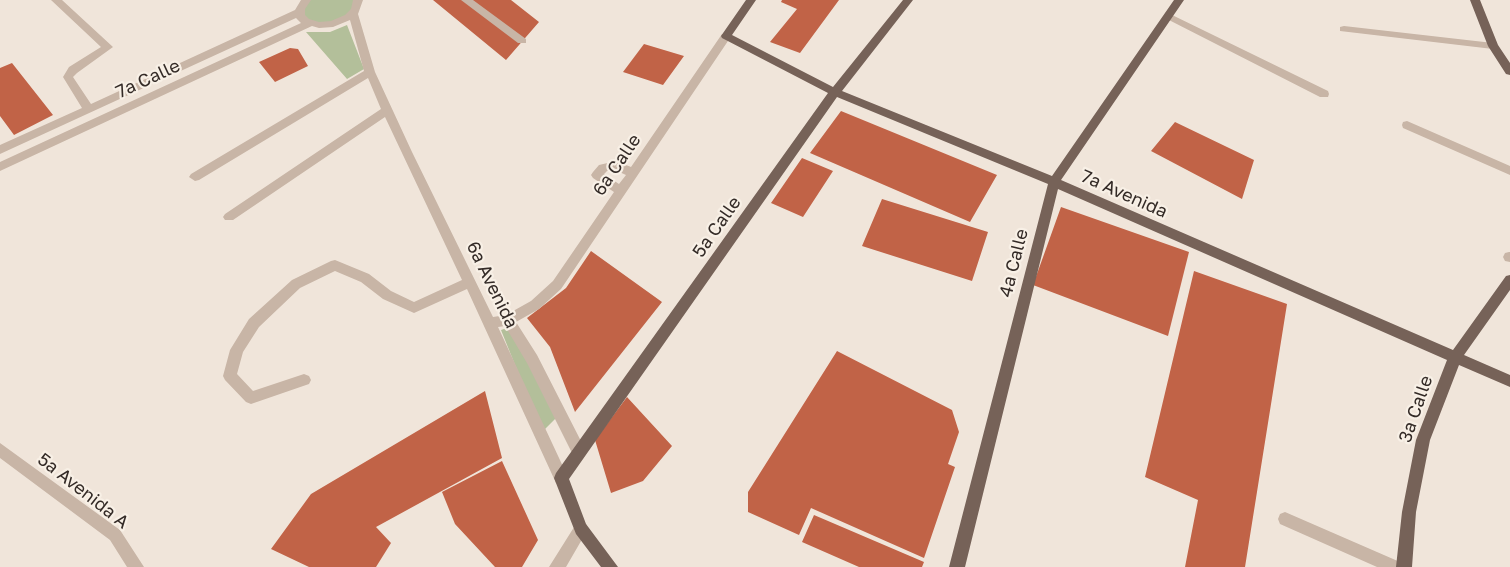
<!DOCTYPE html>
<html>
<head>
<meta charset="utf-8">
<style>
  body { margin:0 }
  canvas { display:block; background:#f0e5da }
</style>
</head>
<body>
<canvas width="1510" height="567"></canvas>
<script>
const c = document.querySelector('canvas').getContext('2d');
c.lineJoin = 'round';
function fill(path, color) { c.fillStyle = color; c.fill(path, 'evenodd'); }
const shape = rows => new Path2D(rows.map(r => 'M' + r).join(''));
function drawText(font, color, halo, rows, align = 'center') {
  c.font = font + ' "Golos Text",sans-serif'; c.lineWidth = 4.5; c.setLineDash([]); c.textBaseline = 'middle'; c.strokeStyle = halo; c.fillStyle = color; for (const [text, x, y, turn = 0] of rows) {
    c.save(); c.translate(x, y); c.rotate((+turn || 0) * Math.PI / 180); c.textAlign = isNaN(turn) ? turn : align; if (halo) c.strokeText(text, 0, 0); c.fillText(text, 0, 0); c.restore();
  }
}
fill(shape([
  [306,0,358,0,359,2,339,22,308,23,301,7],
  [347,25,364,69,347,79,306,32,330,32],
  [510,327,556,418,542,432,501,330]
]), '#b3bf9a');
fill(shape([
  [433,0,511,0,539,22,506,60],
  [782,0,839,0,800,53,770,42,797,9,781,2],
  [644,44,684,56,663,85,623,72],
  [290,48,298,49,308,66,275,82,259,62],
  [12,63,53,115,14,135,0,116,0,68],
  [841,111,997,175,970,222,810,153],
  [1175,122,1254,160,1242,199,1151,151],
  [802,158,833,171,803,217,771,203],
  [882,199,988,232,972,281,862,246],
  [1061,207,1189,252,1168,336,1033,285],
  [591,251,662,302,575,412,550,347,527,318,566,288],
  [1194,271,1287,304,1245,567,1185,567,1198,500,1145,477],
  [837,351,952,410,959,432,948,464,955,467,924,558,811,508,799,535,748,512,748,492],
  [485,391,502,458,376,527,391,543,376,567,309,567,271,549,311,494],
  [627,397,672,446,643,481,611,493,595,440],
  [502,461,538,540,522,567,495,567,455,524,442,492],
  [814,515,924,562,922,567,859,567,802,542]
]), '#c16347');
fill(shape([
  [51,0,62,0,113,47,77,73,73,77,91,104,295,10,301,0,311,0,305,9,305,15,309,19,319,22,331,21,345,15,351,9,353,0,363,0,358,14,375,72,412,152,493,317,506,315,531,301,553,281,614,192,593,178,591,175,593,172,599,165,616,161,631,167,722,34,730,34,730,38,561,289,539,309,516,322,537,355,584,447,586,452,584,457,579,459,574,457,527,363,505,326,498,327,566,473,568,478,566,483,561,485,556,483,467,289,414,313,383,299,361,282,335,271,300,288,259,327,243,352,237,374,253,391,304,374,309,376,311,380,309,384,251,404,246,402,225,380,223,376,230,350,249,319,292,280,331,261,335,260,369,274,391,291,414,302,462,280,385,117,233,220,225,220,223,217,225,214,381,109,368,78,199,180,195,181,189,177,191,174,364,71,350,20,333,27,319,28,312,26,0,171,0,162,301,23,296,18,0,154,0,145,82,108,63,77,69,67,101,47,51,0],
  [615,170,626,175,619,184,604,174,607,171,615,170],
  [461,0,473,0,526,39,526,43,518,43,461,0],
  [1168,13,1328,91,1329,94,1328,97,1320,97,1165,18,1165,14,1168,13],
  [1344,26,1493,43,1498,46,1493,49,1340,31,1340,27,1344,26],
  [1407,121,1510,166,1510,175,1403,128,1402,125,1403,122,1407,121],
  [1509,252,1510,252,1510,262,1505,261,1503,257,1505,253,1509,252],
  [0,443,120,530,144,567,127,567,110,540,0,458,0,443],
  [1285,512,1400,562,1403,567,1377,567,1280,524,1278,519,1280,514,1285,512],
  [581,522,586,524,588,529,566,567,549,567,576,524,581,522]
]), '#c8b5a6');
fill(shape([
  [746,0,756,0,732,35,833,87,903,0,913,0,842,91,1052,176,1174,0,1184,0,1061,180,1453,350,1506,276,1510,275,1510,290,1464,355,1510,375,1510,387,1459,365,1430,440,1416,512,1412,567,1396,567,1402,512,1416,440,1447,360,1058,189,965,567,949,567,1048,184,837,97,569,479,586,524,618,567,601,567,576,534,554,478,556,473,828,93,722,38,721,36,746,0],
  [1470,0,1480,0,1498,45,1510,63,1510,75,1506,74,1488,46,1470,0]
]), '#766258');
drawText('18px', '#342b27', '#f8f0e6', [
  ["7a Calle",148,79,-25],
  ["6a Calle",617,165,-56],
  ["7a Avenida",1124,194,24],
  ["5a Calle",717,227,-55],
  ["4a Calle",1014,263,-76],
  ["6a Avenida",492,285,64],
  ["3a Calle",1416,409,-71],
  ["5a Avenida A",83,491,38]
]);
</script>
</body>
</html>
